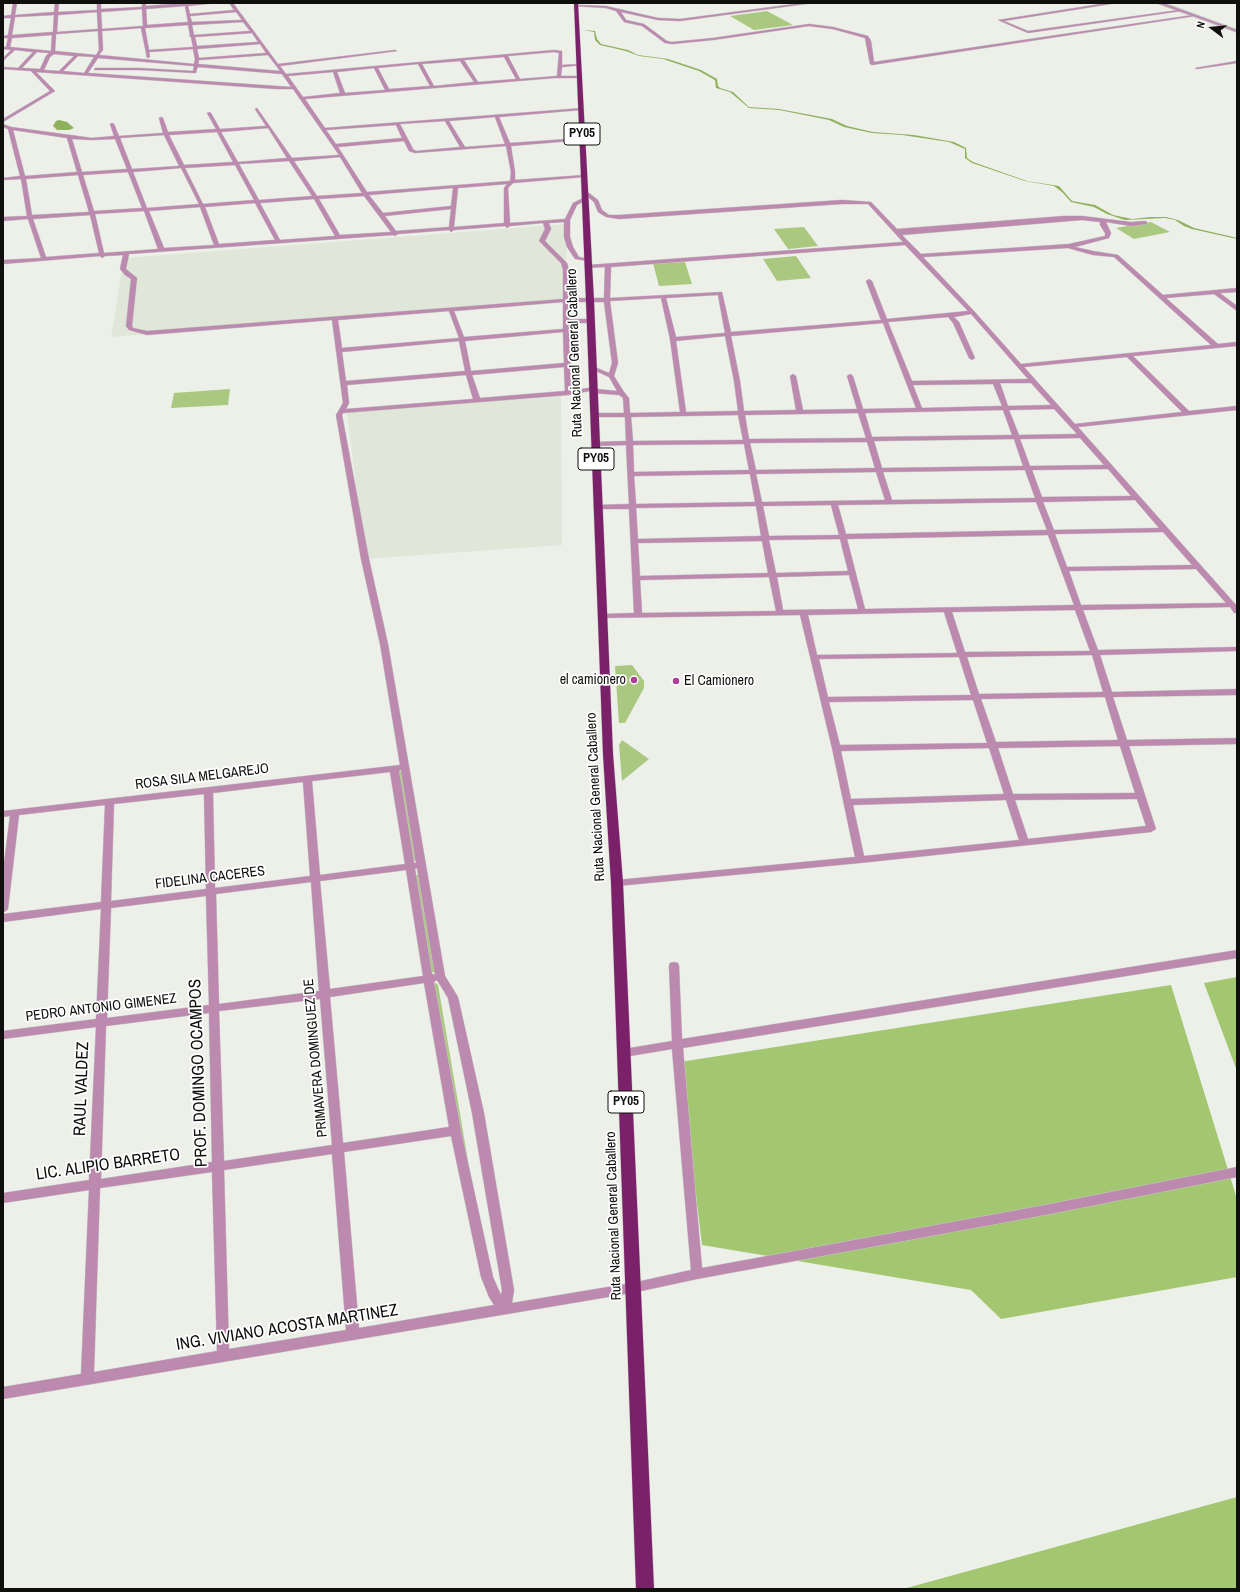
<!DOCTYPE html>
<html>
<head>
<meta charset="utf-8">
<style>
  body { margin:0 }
  #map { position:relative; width:1240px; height:1592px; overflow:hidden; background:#edf0e9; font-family:"Archivo Narrow",sans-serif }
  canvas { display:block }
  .frame { position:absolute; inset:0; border:4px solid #0f100d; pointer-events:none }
  .north { position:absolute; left:1192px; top:8px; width:40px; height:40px; -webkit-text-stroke:3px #fff; paint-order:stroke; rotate:286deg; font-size:11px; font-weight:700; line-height:16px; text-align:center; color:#0f100d }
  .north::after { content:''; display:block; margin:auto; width:14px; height:18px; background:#0f100d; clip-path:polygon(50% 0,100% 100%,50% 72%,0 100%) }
</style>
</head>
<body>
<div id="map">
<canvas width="1240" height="1592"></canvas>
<div class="frame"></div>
<div class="north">N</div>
</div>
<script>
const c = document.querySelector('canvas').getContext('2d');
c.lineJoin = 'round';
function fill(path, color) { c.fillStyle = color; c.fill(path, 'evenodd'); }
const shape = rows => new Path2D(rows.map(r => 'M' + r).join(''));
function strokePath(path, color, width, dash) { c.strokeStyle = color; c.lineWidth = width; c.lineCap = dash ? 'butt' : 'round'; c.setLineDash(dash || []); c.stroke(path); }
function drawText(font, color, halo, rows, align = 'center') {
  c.font = font + ' "Archivo Narrow",sans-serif'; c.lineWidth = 3.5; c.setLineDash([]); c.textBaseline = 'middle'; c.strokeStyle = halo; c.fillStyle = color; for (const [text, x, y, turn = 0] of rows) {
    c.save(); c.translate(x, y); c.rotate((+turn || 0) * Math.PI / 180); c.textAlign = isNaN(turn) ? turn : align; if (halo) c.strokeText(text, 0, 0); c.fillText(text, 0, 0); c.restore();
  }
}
fill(shape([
  [567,224,566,300,111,337,124,258],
  [561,396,562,545,365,559,347,412]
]), '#e0e6d8');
fill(shape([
  [767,11,793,25,754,30,730,16],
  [1151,222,1170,232,1134,239,1116,228],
  [804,227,818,246,788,249,774,229],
  [796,256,811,278,777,281,763,259],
  [685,262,692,284,659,286,653,263],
  [230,389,228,405,171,408,174,393],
  [632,665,644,681,644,688,625,723,619,723,615,666],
  [622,740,649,759,622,781,619,745],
  [398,771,402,772,416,859,415,861,413,861],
  [415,875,418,875,436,971,434,972,431,972],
  [436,983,438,985,488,1278,483,1282,432,985]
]), '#aac87f');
fill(shape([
  [1237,977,1237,1071,1204,983],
  [1171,985,1237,1199,1237,1277,1001,1319,971,1290,702,1245,680,1062],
  [1237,1497,1237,1589,903,1589]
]), '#a3c670');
fill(shape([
  [583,30,595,31,597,39,601,44,628,50,638,55,668,59,701,70,717,79,718,86,720,88,733,92,749,107,779,109,832,119,847,126,873,132,914,135,954,142,966,148,967,158,973,162,1027,181,1059,186,1072,201,1095,205,1113,215,1132,219,1151,217,1166,217,1178,220,1194,228,1229,236,1237,238,1237,239,1192,229,1184,226,1175,220,1165,218,1125,220,1107,214,1094,207,1071,202,1062,192,1054,186,1025,181,972,163,965,158,965,149,949,142,902,135,872,133,844,127,829,120,779,110,749,108,730,92,716,88,715,80,699,71,663,59,639,56,626,51,600,45,595,40,594,32],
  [59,120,67,122,74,128,69,130,57,130,53,126,56,121]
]), '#8fb15c');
const minor = shape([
  [13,3,17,3,15,15,54,12,55,3,59,3,58,12,97,10,97,3,101,3,101,9,142,7,142,3,146,3,146,6,184,3,217,3,188,6,190,14,234,10,229,3,233,3,278,64,395,50,397,51,280,66,286,74,554,50,562,51,562,65,580,64,582,65,562,67,561,76,580,76,582,78,554,78,305,99,325,128,583,108,581,110,499,117,510,143,582,138,584,139,582,140,511,146,515,172,515,180,584,175,586,176,584,177,513,183,508,188,510,223,565,219,573,203,583,198,588,199,577,205,570,220,570,237,573,247,579,257,589,259,589,261,575,259,567,247,564,237,564,222,549,223,551,229,545,241,567,263,569,270,569,298,604,298,605,267,586,268,585,267,588,265,903,242,868,204,842,204,619,219,606,217,598,212,594,202,582,192,585,190,598,200,602,210,609,215,619,215,842,200,871,202,897,229,1064,216,1082,216,1131,222,1145,221,1147,222,1147,224,1131,226,1106,222,1111,233,1109,238,1075,247,1093,251,1118,255,1163,295,1237,288,1237,292,1220,293,1237,306,1237,311,1214,294,1166,298,1218,344,1237,342,1237,346,1133,356,1189,411,1237,406,1237,410,1078,427,1237,606,1237,613,1234,613,1230,607,1083,610,1098,650,1237,647,1237,651,1100,655,1112,692,1237,689,1237,695,1113,697,1127,740,1237,738,1237,744,1129,746,1156,829,1151,832,860,863,617,886,614,885,612,883,614,881,617,880,855,857,832,748,800,615,599,618,598,616,599,614,602,614,634,613,629,509,597,509,593,507,597,505,629,504,626,445,595,446,592,444,595,442,626,441,625,417,594,417,591,415,594,413,624,413,623,398,619,395,593,393,590,391,568,395,343,413,342,415,369,559,388,644,445,976,458,997,484,1113,514,1290,512,1303,632,1283,691,1270,672,1049,624,1057,620,1056,619,1053,620,1050,624,1049,672,1041,669,966,670,963,674,962,678,963,679,966,682,1039,1237,950,1237,958,683,1048,702,1268,1045,1205,1237,1167,1237,1177,1045,1215,697,1279,632,1293,3,1399,3,1387,81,1374,89,1190,3,1203,3,1193,89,1180,96,1027,3,1039,3,1031,96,1019,101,909,3,922,3,914,101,902,105,805,19,815,8,909,6,911,3,912,3,871,10,816,3,817,3,811,400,765,380,644,361,559,336,415,343,403,332,320,147,335,129,330,126,326,131,279,125,275,120,269,123,255,105,256,102,258,100,256,3,264,3,260,41,258,28,219,3,221,3,217,27,216,21,179,3,180,3,178,20,176,8,129,3,127,3,124,11,127,92,138,114,136,110,124,112,123,114,124,119,136,163,133,159,118,161,117,163,118,168,132,216,129,207,113,209,112,211,113,220,129,266,126,255,109,257,108,292,158,339,155,293,89,276,89,36,72,55,91,3,122,3,119,50,91,31,71,3,69,3,67,18,68,33,52,15,50,3,61,3,58,11,50,3,49,3,47,6,47,8,38,3,38,3,36,8,35,11,18,3,18,3,16,11,15,13,3],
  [185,6,188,22,147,25,146,9,185,6],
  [142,9,143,26,102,29,101,12,142,9],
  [97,12,98,29,57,32,58,15,97,12],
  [236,12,242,20,192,22,190,16,236,12],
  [54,15,53,32,12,35,15,17,54,15],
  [243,22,250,31,194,35,192,25,243,22],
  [188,25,190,35,189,36,191,37,193,47,149,50,145,28,188,25],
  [141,28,147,58,150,57,149,52,193,49,195,59,194,64,99,55,103,50,102,31,141,28],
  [98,31,99,50,96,55,55,51,56,34,98,31],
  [252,33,258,42,197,46,195,37,252,33],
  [52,35,51,51,10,47,12,38,52,35],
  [260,44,266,53,199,58,197,49,260,44],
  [37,52,49,53,46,56,40,69,22,68,37,52],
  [554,52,559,53,557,76,520,79,508,56,554,52],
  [54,54,74,56,59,71,44,70,50,57,54,54],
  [268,55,280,71,198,64,199,60,268,55],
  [78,56,94,57,84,73,63,71,78,56],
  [504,57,516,79,478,82,464,60,504,57],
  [98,58,194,66,193,71,140,68,95,68,94,70,140,70,195,73,197,72,196,71,198,67,282,74,291,87,88,73,98,58],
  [460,61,474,82,434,86,422,64,460,61],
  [418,64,430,86,389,89,378,68,418,64],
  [374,68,385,90,345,93,337,72,374,68],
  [333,72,340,93,303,97,288,76,333,72],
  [495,117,505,144,465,147,449,121,495,117],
  [445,121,460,147,416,151,413,149,400,124,445,121],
  [396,125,402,138,336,144,326,130,396,125],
  [268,128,287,158,238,162,221,132,268,128],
  [13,130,67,138,77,172,25,176,13,130],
  [217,132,233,162,184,165,169,135,217,132],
  [164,135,179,166,132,169,120,138,164,135],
  [72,139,92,140,115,139,127,169,82,172,72,139],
  [404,141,409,151,415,153,506,146,511,172,510,181,367,192,338,147,404,141],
  [340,157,362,193,317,196,294,161,340,157],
  [289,161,312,196,259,200,239,164,289,161],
  [235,165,254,200,203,204,185,168,235,165],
  [181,168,199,204,147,208,133,172,181,168],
  [128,172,142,208,94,211,83,175,128,172],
  [78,175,89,212,32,215,26,179,78,175],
  [507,184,504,188,504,223,454,227,458,188,507,184],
  [453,188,451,206,383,213,369,195,453,188],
  [364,196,391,232,340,235,319,199,364,196],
  [314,199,335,236,280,240,260,203,314,199],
  [255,203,275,240,219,244,205,207,255,203],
  [200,207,214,245,164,248,149,211,200,207],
  [451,209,449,227,396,231,385,216,451,209],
  [144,211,158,249,104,253,95,214,144,211],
  [90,215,99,253,46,257,33,219,90,215],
  [1082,220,1100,222,1100,225,1105,233,1105,236,1069,244,921,254,902,235,1082,220],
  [543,223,545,229,539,241,561,263,563,270,563,299,147,331,133,328,132,326,137,278,126,269,129,254,393,235,395,236,398,234,449,230,451,232,454,230,505,226,507,228,510,226,543,223],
  [905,245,968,311,887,319,872,281,869,279,866,281,881,320,731,332,722,292,610,298,611,267,905,245],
  [1068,248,1093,255,1114,257,1211,345,1021,364,974,311,923,257,1068,248],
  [718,295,725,333,676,337,666,298,718,295],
  [661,298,670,339,680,412,630,413,629,398,624,392,614,376,618,363,610,301,661,298],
  [563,302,563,329,464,337,454,311,563,302],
  [569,302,604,302,612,363,609,373,592,366,589,368,609,377,617,391,596,389,593,387,571,391,569,323,591,323,594,321,591,319,569,319,569,302],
  [449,311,459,338,342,348,338,320,449,311],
  [971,314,1028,379,912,381,888,322,948,317,953,323,969,358,972,360,975,358,959,322,954,317,971,314],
  [883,323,916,408,863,409,853,376,850,374,847,376,857,409,803,410,796,376,793,374,790,376,796,410,744,411,740,381,731,336,883,323],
  [563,332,564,363,471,371,465,341,563,332],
  [725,336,734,381,738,411,686,412,676,341,725,336],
  [459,341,465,371,346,381,342,352,459,341],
  [1127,357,1182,412,1075,424,1024,367,1127,357],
  [564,367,565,391,480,398,472,375,564,367],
  [466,375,473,399,346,409,349,403,347,385,466,375],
  [1000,383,1031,383,1051,405,1008,406,1000,383],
  [993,384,1002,406,922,408,913,385,993,384],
  [1054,409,1077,434,1019,435,1009,410,1054,409],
  [1003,410,1012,435,872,437,865,413,1003,410],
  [858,413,866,438,749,439,745,415,858,413],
  [738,415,743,440,633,441,631,417,738,415],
  [1080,438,1104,465,1030,466,1020,439,1080,438],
  [1014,439,1023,466,882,468,874,441,1014,439],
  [867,442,875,468,756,470,750,443,867,442],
  [744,444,749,470,634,472,633,445,744,444],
  [1108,469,1131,496,1042,497,1032,470,1108,469],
  [1025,470,1035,498,892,500,883,472,1025,470],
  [876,472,885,500,762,502,756,474,876,472],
  [750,474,755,502,636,504,634,476,750,474],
  [1135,500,1159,528,1054,530,1043,502,1135,500],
  [1036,502,1047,530,846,534,838,505,1036,502],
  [831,505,839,535,769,536,763,506,831,505],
  [756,506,761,536,638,539,636,508,756,506],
  [1163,532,1192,565,1067,567,1055,534,1163,532],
  [1048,535,1074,605,865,609,847,539,1048,535],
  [840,539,848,571,776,573,769,540,840,539],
  [762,541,768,573,640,576,638,543,762,541],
  [1196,569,1226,603,1081,605,1069,571,1196,569],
  [849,575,858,609,783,610,777,577,849,575],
  [769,577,776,611,642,613,640,580,769,577],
  [1075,610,1090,651,965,652,952,612,1075,610],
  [944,612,957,653,817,655,808,615,944,612],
  [1092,655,1103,692,979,694,967,657,1092,655],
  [959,657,971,695,828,697,819,659,959,657],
  [1105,697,1118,740,996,742,981,699,1105,697],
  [973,700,987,743,840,745,829,702,973,700],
  [1120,746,1135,793,1013,794,998,748,1120,746],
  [989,748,1004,794,851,799,841,751,989,748],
  [401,770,416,863,414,863,399,771,401,770],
  [390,772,405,864,320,875,312,781,390,772],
  [303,782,310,876,215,888,213,793,303,782],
  [204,794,206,889,111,901,114,804,204,794],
  [1137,799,1146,826,1028,839,1015,800,1137,799],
  [1006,800,1019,840,864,856,853,805,1006,800],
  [417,868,435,975,432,974,415,869,417,868],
  [406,870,423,976,330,989,320,881,406,870],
  [311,882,319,991,219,1004,216,894,311,882],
  [206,896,209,1005,107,1018,111,908,206,896],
  [437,980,448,998,472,1113,502,1290,501,1295,493,1277,461,1131,434,982,437,980],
  [424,983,449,1127,343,1143,330,997,424,983],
  [320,999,332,1145,224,1161,219,1011,320,999],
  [209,1013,212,1162,101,1179,106,1026,209,1013],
  [451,1136,481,1277,489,1297,494,1305,359,1328,344,1152,451,1136],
  [332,1154,346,1330,229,1349,224,1170,332,1154],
  [212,1172,217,1351,94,1372,100,1188,212,1172],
  [802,3,813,3,680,21,658,20,621,12,626,20,644,24,667,41,672,42,713,38,809,24,833,27,868,36,871,41,874,62,1193,15,1195,16,872,65,870,64,865,38,833,29,809,26,713,40,672,44,665,43,642,26,624,22,616,11,606,8,574,6,576,5,606,6,658,18,680,19,802,3],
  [1107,3,1117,3,1004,21,1028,31,1179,10,1181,11,1028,33,998,20,1107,3],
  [1237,61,1237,63,1197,69,1195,68,1237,61]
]);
const tertiary = shape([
  [1157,3,1163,3,1237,30,1237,32,1157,3]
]);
const trunk = shape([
  [574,3,578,3,594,301,613,754,623,883,654,1589,636,1589,611,883,603,754,586,301,574,3]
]);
strokePath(minor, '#c9ccc6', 1);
strokePath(tertiary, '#c9ccc6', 2);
strokePath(trunk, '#c9ccc6', 1);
fill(minor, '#bc89af');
fill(tertiary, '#bc89af');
fill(trunk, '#7a216a');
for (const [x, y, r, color] of [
  [634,680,4,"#af3e9a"],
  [676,681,4,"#af3e9a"]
]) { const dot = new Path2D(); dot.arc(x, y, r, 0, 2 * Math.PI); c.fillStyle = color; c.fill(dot); strokePath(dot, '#fff', 1.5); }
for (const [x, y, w] of [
  [582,134,36],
  [596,459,36],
  [626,1102,36]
]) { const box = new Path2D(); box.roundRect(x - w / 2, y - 11, w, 22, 3); c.fillStyle = '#fff'; c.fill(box); strokePath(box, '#0f100d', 1); }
drawText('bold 13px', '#0f100d', null, [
  ["PY05",582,134],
  ["PY05",596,459],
  ["PY05",626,1102]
]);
drawText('14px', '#0f100d', '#fff', [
  ["Ruta Nacional General Caballero",575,353,-92],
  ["ROSA SILA MELGAREJO",202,777,-7],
  ["Ruta Nacional General Caballero",596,797,-93],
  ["FIDELINA CACERES",210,878,-7],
  ["PEDRO ANTONIO GIMENEZ",101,1008,-7],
  ["PRIMAVERA DOMINGUEZ DE",316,1058,-95],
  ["Ruta Nacional General Caballero",614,1216,-92]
]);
drawText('14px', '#0f100d', '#fff', [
  ["el camionero",626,680],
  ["El Camionero",684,681,"left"]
], 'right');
drawText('17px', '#0f100d', '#fff', [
  ["PROF. DOMINGO OCAMPOS",199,1073,-92],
  ["RAUL VALDEZ",82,1089,-88],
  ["LIC. ALIPIO BARRETO",108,1165,-8],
  ["ING. VIVIANO ACOSTA MARTINEZ",287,1328,-9]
]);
</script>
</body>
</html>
